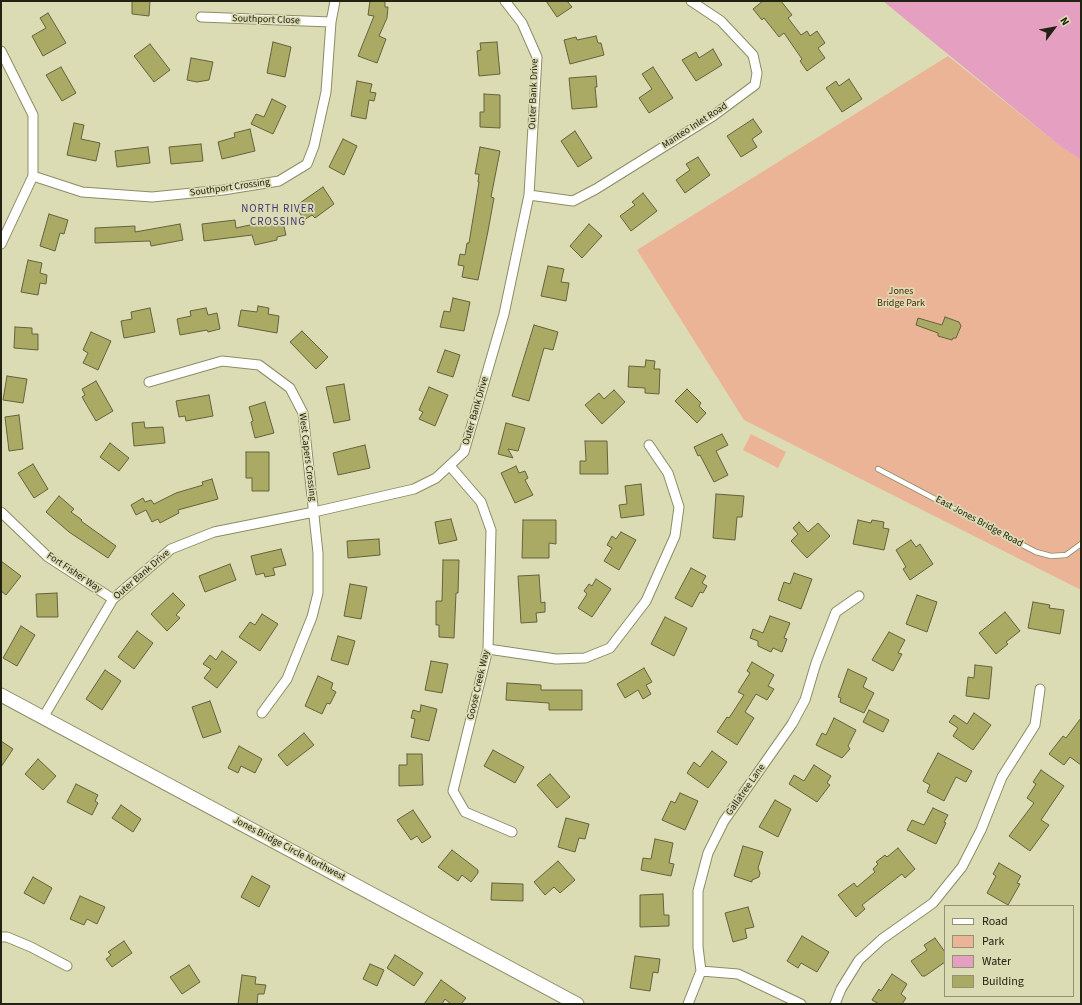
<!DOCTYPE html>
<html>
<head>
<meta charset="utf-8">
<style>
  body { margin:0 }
  #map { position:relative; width:1082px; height:1005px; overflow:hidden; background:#dcdcb4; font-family:"Source Sans 3",sans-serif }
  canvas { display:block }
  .frame { position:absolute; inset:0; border:2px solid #222213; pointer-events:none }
  .legend { position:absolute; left:944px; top:905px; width:130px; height:92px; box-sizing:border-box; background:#dcdcb4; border:1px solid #929274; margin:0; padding:5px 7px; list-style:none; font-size:12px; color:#222213 }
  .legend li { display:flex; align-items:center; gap:8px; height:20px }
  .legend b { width:20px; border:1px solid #929274 }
  .north { position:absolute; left:1034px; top:8px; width:40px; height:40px; -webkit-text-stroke:3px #dcdcb4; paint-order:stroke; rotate:58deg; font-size:11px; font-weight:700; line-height:16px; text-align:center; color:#222213 }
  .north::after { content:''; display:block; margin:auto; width:14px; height:18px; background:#222213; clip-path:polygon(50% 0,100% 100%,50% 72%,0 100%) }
</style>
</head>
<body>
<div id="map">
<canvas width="1082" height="1005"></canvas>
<div class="frame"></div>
<ul class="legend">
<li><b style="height:5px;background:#fff"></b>Road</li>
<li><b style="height:11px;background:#ecb497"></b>Park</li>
<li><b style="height:11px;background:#e49fc1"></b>Water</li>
<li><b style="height:11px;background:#abaa64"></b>Building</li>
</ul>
<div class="north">N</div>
</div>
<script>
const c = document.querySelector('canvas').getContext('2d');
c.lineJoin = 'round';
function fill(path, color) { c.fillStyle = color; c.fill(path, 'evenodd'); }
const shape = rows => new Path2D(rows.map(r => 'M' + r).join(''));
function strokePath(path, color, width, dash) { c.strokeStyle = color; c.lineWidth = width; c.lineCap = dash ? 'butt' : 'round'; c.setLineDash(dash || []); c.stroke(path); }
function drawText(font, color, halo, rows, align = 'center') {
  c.font = font + ' "Source Sans 3",sans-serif'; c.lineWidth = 3.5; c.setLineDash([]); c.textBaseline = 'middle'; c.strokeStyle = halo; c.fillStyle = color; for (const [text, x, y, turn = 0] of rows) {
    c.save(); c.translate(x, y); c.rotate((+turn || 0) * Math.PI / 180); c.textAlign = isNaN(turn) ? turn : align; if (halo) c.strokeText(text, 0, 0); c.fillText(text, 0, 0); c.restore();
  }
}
fill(shape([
  [948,56,1060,146,1081,160,1081,590,744,420,637,250],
  [751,434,786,452,778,468,743,450]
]), '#ecb497');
fill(shape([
  [883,1,1081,1,1081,160,1060,146]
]), '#e49fc1');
const building = shape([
  [132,1,150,1,149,16,132,14,132,1],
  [370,1,385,1,385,7,388,7,387,18,379,36,386,39,377,63,358,56,374,16,368,15,370,1],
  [546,1,567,1,572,7,557,17,546,1],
  [763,1,781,1,792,15,788,18,801,35,807,31,810,36,817,31,825,43,818,48,825,58,807,71,800,61,802,59,784,33,779,37,764,18,762,20,753,9,763,1],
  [48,13,66,43,43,56,32,36,46,28,40,18,48,13],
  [596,36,598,43,601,43,604,55,570,64,564,40,576,37,577,40,596,36],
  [273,42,291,47,285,77,267,73,273,42],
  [497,42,500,74,479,76,477,51,481,50,480,43,497,42],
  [150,44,170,70,154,82,134,56,150,44],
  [713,49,722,65,696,81,682,60,696,52,699,58,713,49],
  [191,58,213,62,209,80,197,82,187,80,191,58],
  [61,67,76,93,62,101,46,75,61,67],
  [653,67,673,98,649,113,639,98,652,89,642,74,653,67],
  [596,76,597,87,595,87,597,107,572,109,569,78,596,76],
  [849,79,862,99,842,112,826,88,836,81,839,86,849,79],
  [357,81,372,84,370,92,376,93,374,101,369,100,366,119,351,116,357,81],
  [484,94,500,95,500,128,480,127,480,112,484,112,484,94],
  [272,99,286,106,273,134,251,124,256,114,264,117,272,99],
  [753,119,762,132,752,139,757,147,741,157,727,136,753,119],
  [74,123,84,125,81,139,100,143,96,161,67,155,74,123],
  [250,129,255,151,222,159,218,142,235,137,234,133,250,129],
  [575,131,592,158,578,167,561,141,575,131],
  [343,139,357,146,344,175,329,167,343,139],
  [201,144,203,161,171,164,169,147,201,144],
  [148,147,150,163,117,167,115,151,148,147],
  [480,147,500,151,491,197,494,198,488,231,478,280,462,277,464,266,458,265,460,254,465,255,467,243,469,243,479,182,478,182,479,174,475,174,480,147],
  [698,157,710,175,685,193,676,180,690,170,686,164,698,157],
  [323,187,334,204,315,218,312,215,304,220,297,208,297,205,323,187],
  [643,193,657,211,631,231,620,216,635,205,632,202,643,193],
  [49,214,68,220,64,234,60,233,55,251,40,246,49,214],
  [282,218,286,235,277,237,277,240,255,245,252,235,204,241,202,224,235,220,236,228,282,218],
  [180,224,183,240,151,246,150,241,95,243,95,228,135,226,135,232,180,224],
  [589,224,602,236,582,258,570,246,589,224],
  [28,260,42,263,40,273,47,275,46,284,40,283,38,295,21,292,28,260],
  [548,266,564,269,561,282,569,283,566,301,541,296,548,266],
  [453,298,470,302,464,331,440,327,444,311,450,312,453,298],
  [258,306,269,308,268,314,279,316,277,333,238,326,241,310,257,312,258,306],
  [150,308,155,332,124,338,121,321,132,319,131,312,150,308],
  [206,308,208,315,217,313,220,329,208,332,207,330,180,335,177,319,191,316,190,311,206,308],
  [945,317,959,322,961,326,956,338,953,338,952,340,938,336,938,333,916,325,918,318,942,325,945,317],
  [534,325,558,332,553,350,544,348,529,401,512,396,534,325],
  [15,327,32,328,32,334,38,334,38,350,14,348,15,327],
  [302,331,328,357,316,369,290,342,302,331],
  [91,332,111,341,98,370,83,363,88,353,83,350,91,332],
  [445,350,460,355,453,377,437,372,445,350],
  [646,360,655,361,654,369,660,369,659,394,645,393,645,388,628,387,629,366,645,367,646,360],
  [7,376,27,379,23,403,3,400,7,376],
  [96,381,113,411,96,421,82,397,85,395,82,389,96,381],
  [344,384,350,420,334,423,326,387,344,384],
  [429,387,448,395,435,426,419,419,423,412,419,410,429,387],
  [687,389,701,403,699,406,706,413,697,423,675,401,687,389],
  [614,390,625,402,602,424,585,405,599,393,604,399,614,390],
  [209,395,213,416,186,421,185,416,179,417,176,401,209,395],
  [265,402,274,433,255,438,251,422,253,421,249,407,265,402],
  [19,415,23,449,9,451,5,417,19,415],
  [144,422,145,428,163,427,165,443,134,446,132,423,144,422],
  [506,423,525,428,518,451,508,449,513,458,498,454,506,423],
  [722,434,728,445,716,451,728,475,714,482,700,455,698,456,694,447,722,434],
  [585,441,607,441,608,474,580,474,580,461,586,461,585,441],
  [110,443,129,458,119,471,100,457,110,443],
  [365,445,370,468,338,475,333,453,365,445],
  [246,452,269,452,269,491,252,491,252,478,246,478,246,452],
  [33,464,48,489,34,498,18,473,33,464],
  [516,466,519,473,525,471,528,478,525,480,533,495,515,503,501,473,516,466],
  [212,479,218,499,178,510,179,513,160,523,158,519,152,522,146,510,136,515,131,505,143,498,145,502,151,500,154,504,176,493,203,485,202,482,212,479],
  [641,484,644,515,621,518,619,505,627,504,625,486,641,484],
  [716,494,744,496,742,517,737,517,735,540,713,538,716,494],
  [59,496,74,509,71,512,82,520,81,521,116,546,108,558,69,532,46,512,59,496],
  [451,519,457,540,439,544,435,522,451,519],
  [523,520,556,520,556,544,549,543,549,558,522,558,523,520],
  [858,520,871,523,872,520,884,522,883,528,889,529,884,550,853,544,858,520],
  [799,522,808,532,818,523,830,536,807,558,791,541,798,534,793,528,799,522],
  [621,532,636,540,619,570,604,561,612,548,607,545,612,536,616,539,621,532],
  [379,539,380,555,348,558,347,541,379,539],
  [911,540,916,547,920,544,933,564,910,580,903,569,906,567,896,550,911,540],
  [281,549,286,565,273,568,275,575,265,577,264,573,256,575,251,556,281,549],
  [443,560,459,560,458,593,456,593,454,638,439,637,439,625,436,625,436,601,442,601,443,560],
  [1,561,21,576,6,595,1,591,1,561],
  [230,564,236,580,205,592,199,576,230,564],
  [691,568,706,576,702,583,707,586,703,593,700,592,692,607,675,598,691,568],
  [794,573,812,579,801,609,778,600,784,582,790,584,794,573],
  [539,575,541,603,545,602,545,612,536,613,537,622,521,623,518,576,539,575],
  [596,579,611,589,592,617,578,608,587,594,584,591,589,584,592,586,596,579],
  [350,584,367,587,361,619,344,616,350,584],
  [57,593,58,617,37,617,36,594,57,593],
  [173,593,185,605,176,615,180,618,167,631,151,614,173,593],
  [917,595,937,602,927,632,906,624,917,595],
  [1033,602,1050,605,1049,608,1064,610,1060,634,1028,628,1033,602],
  [1005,612,1020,631,1006,642,1008,644,996,654,979,633,1005,612],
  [262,614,278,624,260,651,239,637,250,622,255,625,262,614],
  [770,616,790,623,784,638,787,639,782,652,773,648,771,652,758,646,758,641,750,638,753,629,763,633,770,616],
  [665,617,687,628,674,656,651,644,665,617],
  [21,626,35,635,17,666,3,658,21,626],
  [137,631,153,643,134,669,118,657,137,631],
  [889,632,905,640,898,653,902,654,893,671,872,660,889,632],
  [338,636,355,641,348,665,331,660,338,636],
  [222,651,237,662,217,688,204,678,211,669,203,664,210,655,216,660,222,651],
  [431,661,448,664,442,693,425,690,431,661],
  [752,662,774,675,768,686,774,689,767,700,756,694,745,712,754,718,737,745,717,732,727,717,729,718,744,695,738,692,750,673,747,671,752,662],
  [975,665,992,667,989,699,966,696,968,677,974,678,975,665],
  [644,668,652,682,646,685,651,694,643,699,638,690,625,698,617,684,644,668],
  [848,669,867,678,863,687,874,693,864,713,840,702,841,698,838,697,848,669],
  [105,670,121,681,102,710,86,699,105,670],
  [318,676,333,683,331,689,336,692,330,704,327,703,322,714,305,706,318,676],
  [507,683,541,685,541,690,582,690,582,710,549,710,549,703,506,700,507,683],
  [210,701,221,732,203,738,192,707,210,701],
  [421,705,437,709,429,741,411,737,415,719,411,718,413,710,420,712,421,705],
  [869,710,889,720,883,732,863,722,869,710],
  [974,713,991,725,973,750,953,736,958,728,949,722,954,715,967,724,974,713],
  [834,718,856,730,848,746,850,749,842,758,816,745,822,733,826,735,834,718],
  [1081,718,1081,765,1070,757,1064,765,1049,754,1063,736,1066,738,1081,718],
  [304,733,314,745,287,766,278,755,304,733],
  [1,741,13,749,1,767,1,741],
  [239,746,262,759,255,773,241,766,238,773,228,768,239,746],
  [493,750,524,767,515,783,484,766,493,750],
  [712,751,727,762,708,788,687,773,694,762,700,767,712,751],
  [938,753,972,771,966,782,956,777,944,801,927,792,930,785,923,781,938,753],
  [407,754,422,754,423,785,399,786,399,765,407,765,407,754],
  [38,759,56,776,43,790,25,774,38,759],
  [814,765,831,776,827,783,830,785,817,802,789,784,794,775,804,781,814,765],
  [1041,770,1064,786,1041,820,1049,825,1030,851,1009,836,1034,803,1027,798,1036,784,1033,782,1041,770],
  [550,774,570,797,557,808,537,785,550,774],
  [76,784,98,795,95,801,98,803,92,815,67,802,76,784],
  [680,793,698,801,685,830,662,820,671,801,675,803,680,793],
  [775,800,791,809,778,837,759,827,775,800],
  [121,805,141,819,133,832,112,818,121,805],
  [933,808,948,815,944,822,946,823,936,844,907,830,912,820,924,825,933,808],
  [413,810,431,837,422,843,417,836,411,840,397,820,413,810],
  [566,818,589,824,585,839,579,838,575,852,558,847,566,818],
  [655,839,673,843,669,863,674,864,671,876,641,870,643,858,651,859,655,839],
  [743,846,763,852,758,868,760,873,759,877,752,880,752,882,734,876,743,846],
  [898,848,915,869,905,878,902,874,862,905,865,909,856,917,838,895,854,883,857,887,875,872,873,869,878,864,876,862,885,855,887,857,898,848],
  [452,850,478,870,478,873,471,882,462,875,458,881,438,867,452,850],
  [558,861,575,880,560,893,554,887,545,895,534,882,558,861],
  [999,863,1021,876,1017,883,1020,884,1008,905,987,893,996,876,993,874,999,863],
  [252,876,270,886,259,907,241,897,252,876],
  [33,877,52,888,44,904,24,893,33,877],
  [492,883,523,884,523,901,491,900,492,883],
  [663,894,664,915,669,915,669,926,640,927,640,895,663,894],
  [80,896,105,907,97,924,87,919,84,925,70,919,80,896],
  [748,907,754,927,745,929,747,938,733,942,725,913,748,907],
  [802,936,829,952,817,972,801,963,798,968,787,961,802,936],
  [935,938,945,952,945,962,925,976,922,976,911,961,927,950,924,945,935,938],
  [124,941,132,953,112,967,106,959,111,955,108,952,124,941],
  [395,955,423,973,414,986,387,968,395,955],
  [635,956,660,959,658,973,653,972,650,991,630,988,635,956],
  [370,964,384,970,377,986,363,979,370,964],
  [189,965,200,982,182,994,170,977,189,965],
  [892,974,907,984,901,994,906,998,902,1004,879,1004,872,1000,879,989,881,991,892,974],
  [242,975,256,977,255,984,266,985,264,994,258,994,257,1004,238,1004,242,975],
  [441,980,466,998,461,1004,451,1004,445,999,442,1004,424,1004,441,980]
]);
fill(building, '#abaa64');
strokePath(building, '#62623e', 1);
const lane = shape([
  [878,469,1036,552,1051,556,1066,555,1081,544]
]);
const street = shape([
  [201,17,331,22],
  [1,51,33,115,33,176,1,244],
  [33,176,82,192,152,197,223,190,279,181,307,164,314,146,326,92,331,22,335,1],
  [529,195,573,201,596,189,713,116,755,85,757,73,753,55,721,21,691,1],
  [149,382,222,361,259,365,290,388,303,413,318,553,318,593,312,617,287,679,262,713],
  [450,466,481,502,491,530,488,649,453,791,465,812,512,832],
  [1,512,48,557,113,599],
  [488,649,556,659,585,658,610,648,646,601,675,536,679,507,668,473,649,445],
  [44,716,113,599,171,549,214,532,314,512,414,489,436,478,464,452,504,314,529,195,537,57,522,23,505,1],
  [1,937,7,937,31,947,67,966],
  [701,971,738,974,801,1004],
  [688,1004,701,971,698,947,698,891,708,853,724,821,792,724,805,700,816,663,836,612,859,596],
  [835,1004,841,989,859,960,882,939,933,903,962,867,981,830,1002,777,1035,725,1040,689]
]);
const secondary = shape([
  [1,695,577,1004]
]);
strokePath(lane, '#8c8c67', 6);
strokePath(street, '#8c8c67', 11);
strokePath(secondary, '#8c8c67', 15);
strokePath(lane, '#fff', 4.5);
strokePath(street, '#fff', 9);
strokePath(secondary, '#fff', 13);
drawText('10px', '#222213', '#dcdcb4', [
  ["Southport Close",266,20,2],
  ["Outer Bank Drive",534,94,-88],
  ["Manteo Inlet Road",695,126,-33],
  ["Southport Crossing",230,188,-8],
  ["Outer Bank Drive",476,411,-74],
  ["West Capers Crossing",307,457,83],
  ["East Jones Bridge Road",979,522,28],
  ["Fort Fisher Way",74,573,34],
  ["Outer Bank Drive",142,575,-41],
  ["Goose Creek Way",479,685,-77],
  ["Gallatree Lane",746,790,-55],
  ["Jones Bridge Circle Northwest",289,849,28]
]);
drawText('10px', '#4e2309', '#dcdcb4', [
  ["Jones",901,292],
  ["Bridge Park",901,304]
]);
c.letterSpacing = '1px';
drawText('11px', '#413773', '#dcdcb4', [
  ["NORTH RIVER",278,210],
  ["CROSSING",278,223]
]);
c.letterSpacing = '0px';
</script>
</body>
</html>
